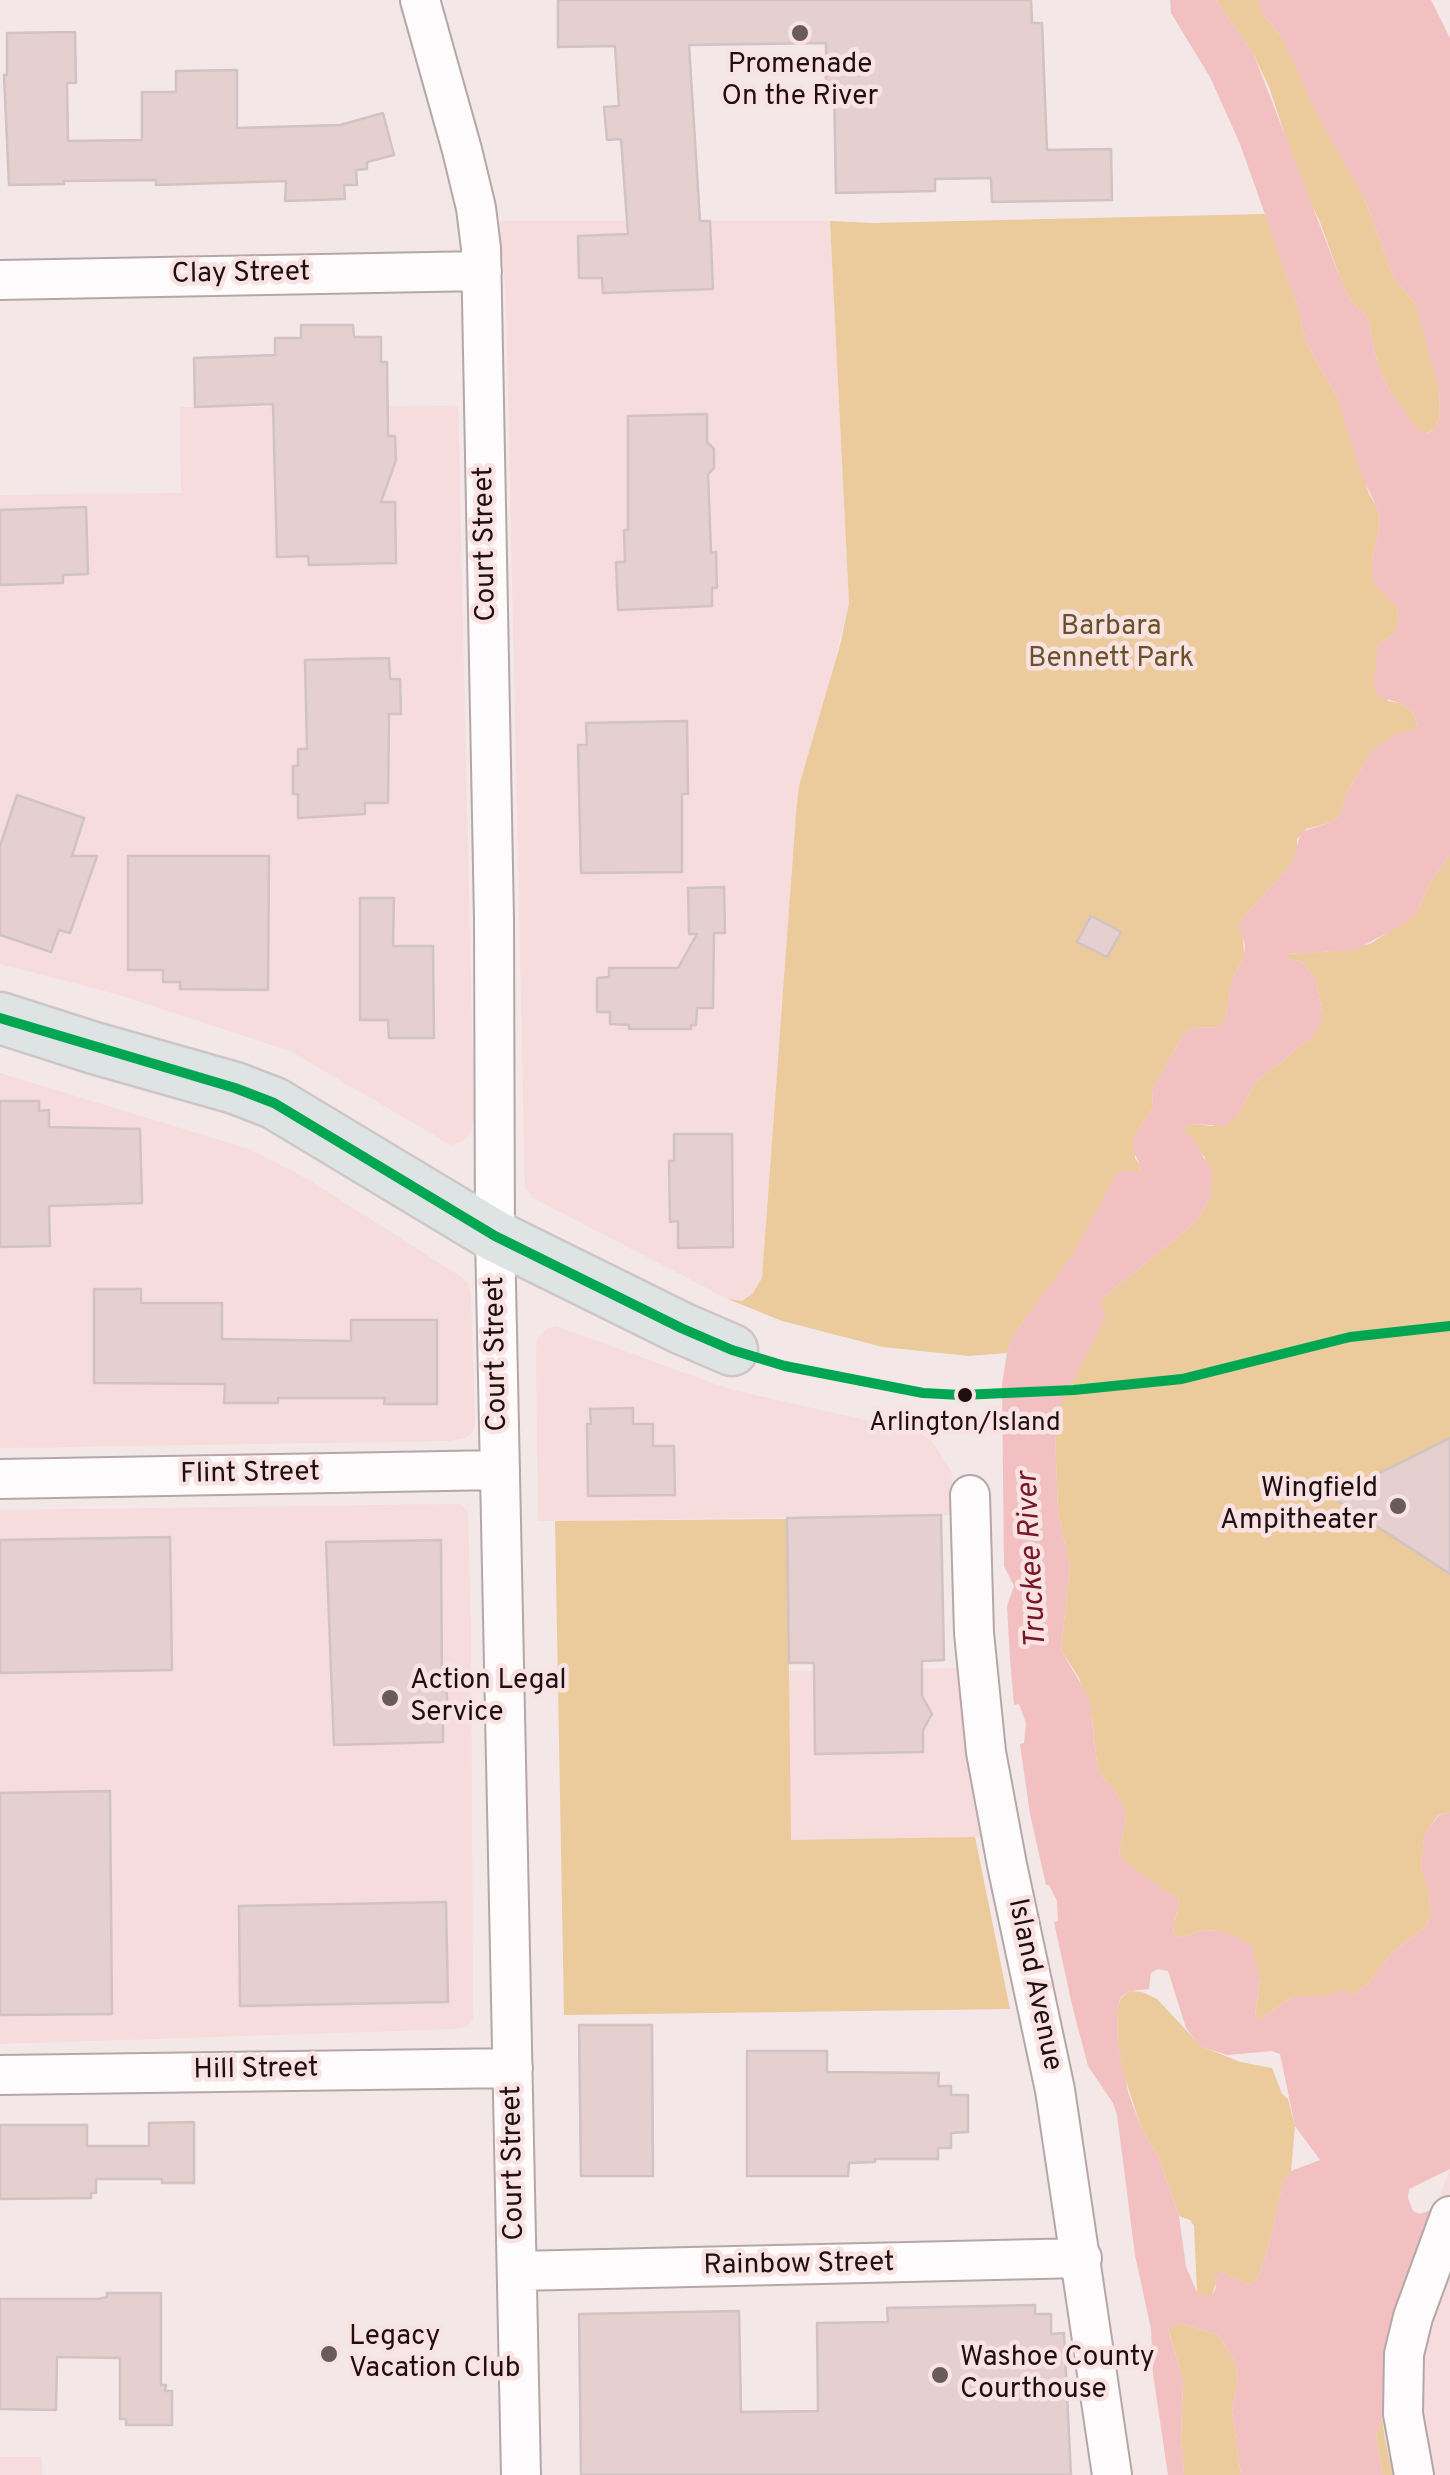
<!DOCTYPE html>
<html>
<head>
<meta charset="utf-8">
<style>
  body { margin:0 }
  canvas { display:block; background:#f3e7e7 }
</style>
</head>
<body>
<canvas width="1450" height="2475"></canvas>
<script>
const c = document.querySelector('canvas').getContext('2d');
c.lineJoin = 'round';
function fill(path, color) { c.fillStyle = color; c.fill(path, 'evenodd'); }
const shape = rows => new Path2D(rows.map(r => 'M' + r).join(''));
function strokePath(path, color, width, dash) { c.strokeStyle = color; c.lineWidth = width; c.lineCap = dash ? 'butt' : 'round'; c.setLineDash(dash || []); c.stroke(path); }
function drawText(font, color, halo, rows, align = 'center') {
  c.font = font + ' Overpass,sans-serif'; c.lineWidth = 9; c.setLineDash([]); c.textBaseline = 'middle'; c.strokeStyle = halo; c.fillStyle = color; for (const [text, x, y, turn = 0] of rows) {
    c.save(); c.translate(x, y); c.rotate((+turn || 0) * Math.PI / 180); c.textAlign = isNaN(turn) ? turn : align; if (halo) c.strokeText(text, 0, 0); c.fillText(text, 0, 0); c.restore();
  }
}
fill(shape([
  [500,221,830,221,849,603,796,814,762,1278,753,1293,741,1301,728,1299,533,1198,525,1187,506,300],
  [458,406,474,1119,471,1132,463,1141,451,1145,290,1051,116,994,0,964,0,495,181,493,180,407],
  [0,1073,249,1149,309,1180,463,1278,469,1284,471,1295,475,1424,472,1433,464,1438,448,1441,0,1448],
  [556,1326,729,1389,917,1432,931,1440,951,1471,956,1515,538,1521,536,1353,537,1339,546,1329],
  [461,1504,468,1512,471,1627,473,2020,468,2026,455,2029,0,2044,0,1510],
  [961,1668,985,1837,791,1841,788,1671],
  [1450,2169,1450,2475,1393,2475,1382,2417,1384,2352,1395,2308],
  [0,2457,42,2457,42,2475,0,2475]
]), '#f6dcdc');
fill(shape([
  [1216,0,1258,0,1264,15,1282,38,1365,200,1394,279,1416,304,1426,333,1439,392,1440,416,1435,430,1425,434,1415,427,1387,386,1378,366,1368,318,1349,299,1341,280,1320,222,1301,183,1269,87,1254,55],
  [1265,214,1299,310,1306,342,1337,397,1369,494,1377,507,1380,524,1372,560,1372,580,1397,607,1399,622,1394,633,1378,646,1377,663,1388,701,1400,703,1413,712,1417,724,1414,730,1373,750,1347,792,1340,815,1329,823,1306,829,1297,839,1297,853,1292,863,1242,919,1244,955,1231,983,1226,1018,1218,1027,1192,1028,1184,1034,1153,1088,1152,1109,1135,1135,1135,1158,1140,1165,1139,1172,1115,1176,1074,1254,1013,1335,1007,1353,969,1356,883,1347,782,1321,728,1299,742,1301,753,1293,762,1278,796,814,799,786,840,645,849,603,830,221,873,223],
  [1450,855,1450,1812,1438,1815,1424,1836,1421,1869,1428,1886,1431,1914,1426,1926,1392,1953,1366,1986,1352,1995,1341,1991,1327,1996,1293,1996,1259,2020,1255,2016,1260,1979,1217,1931,1204,1930,1179,1938,1173,1932,1179,1900,1128,1865,1119,1853,1126,1816,1120,1798,1098,1771,1092,1720,1079,1678,1061,1650,1070,1568,1058,1511,1055,1432,1059,1409,1103,1298,1195,1223,1211,1197,1205,1158,1185,1133,1185,1127,1195,1124,1212,1126,1236,1117,1257,1081,1313,1036,1322,1012,1316,979,1302,962,1290,959,1285,954,1338,951,1370,944,1416,914,1431,881],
  [787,1519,791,1840,975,1837,1010,2009,564,2015,555,1521],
  [1130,1991,1142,1992,1157,1999,1201,2046,1240,2062,1272,2068,1282,2094,1288,2099,1295,2126,1291,2171,1283,2182,1267,2252,1257,2280,1248,2285,1220,2271,1211,2298,1197,2292,1194,2226,1190,2220,1179,2216,1158,2156,1142,2130,1124,2075,1118,2048,1117,2008,1121,1998],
  [1181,2323,1218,2335,1235,2361,1238,2378,1232,2411,1241,2475,1184,2475,1181,2441,1183,2380,1168,2328],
  [1382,2417,1385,2439,1393,2475,1383,2475,1376,2437]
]), '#ebca9c');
fill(shape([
  [1170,0,1216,0,1254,55,1341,280,1349,299,1368,318,1378,366,1387,386,1415,426,1426,434,1435,430,1440,416,1439,392,1416,304,1394,279,1365,200,1318,116,1282,38,1264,15,1258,0,1431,0,1450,38,1450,855,1431,881,1416,914,1404,924,1355,950,1286,954,1290,959,1302,962,1316,979,1322,1012,1320,1025,1313,1036,1257,1081,1236,1117,1224,1126,1195,1124,1185,1127,1185,1133,1191,1136,1212,1172,1211,1197,1195,1223,1103,1298,1101,1307,1106,1316,1059,1409,1055,1432,1058,1511,1070,1568,1061,1650,1089,1698,1098,1771,1120,1798,1126,1816,1119,1853,1129,1865,1179,1900,1173,1932,1179,1938,1204,1930,1217,1931,1235,1935,1252,1947,1260,1979,1255,2015,1259,2020,1293,1996,1327,1996,1341,1990,1352,1995,1366,1986,1392,1953,1426,1926,1431,1914,1428,1887,1421,1869,1424,1835,1439,1815,1450,1812,1450,2169,1409,2189,1408,2198,1413,2211,1420,2214,1433,2209,1395,2308,1384,2352,1382,2417,1376,2437,1383,2475,1241,2475,1232,2411,1238,2378,1235,2361,1218,2335,1181,2323,1168,2329,1183,2380,1181,2441,1184,2475,1168,2475,1153,2374,1151,2329,1135,2255,1117,2115,1113,2103,1088,2066,1072,2005,1054,1922,1058,1921,1057,1901,1049,1885,1046,1885,1030,1814,1020,1744,1024,1743,1026,1723,1019,1704,1014,1705,1010,1659,1007,1606,1014,1586,1004,1566,1002,1384,1007,1353,1013,1335,1074,1253,1115,1176,1122,1170,1139,1172,1140,1165,1132,1148,1135,1135,1152,1109,1153,1088,1184,1034,1192,1028,1218,1027,1226,1018,1231,983,1244,955,1245,945,1239,925,1242,919,1292,863,1301,832,1329,823,1340,815,1347,792,1373,750,1396,734,1414,730,1417,724,1413,712,1400,703,1379,697,1373,688,1378,646,1394,633,1399,622,1397,607,1372,581,1372,560,1380,524,1377,507,1361,475,1337,397,1306,342,1299,310,1240,144,1210,77,1171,13],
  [1158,1969,1168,1971,1186,2028,1200,2046,1227,2055,1272,2051,1280,2054,1295,2126,1320,2160,1291,2171,1283,2182,1267,2252,1257,2280,1248,2285,1220,2271,1214,2278,1216,2288,1211,2297,1197,2292,1186,2267,1179,2216,1158,2156,1142,2130,1129,2095,1118,2048,1117,2008,1121,1997,1130,1991,1149,1989,1151,1973]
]), '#f2c0c0');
const building = shape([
  [558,0,1031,0,1032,23,1042,23,1047,150,1111,149,1112,200,992,202,991,178,935,179,935,191,836,193,834,83,826,83,826,43,689,45,700,221,710,221,713,289,603,293,602,278,579,278,578,236,628,234,621,139,607,140,604,107,619,106,615,46,558,47,558,0],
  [75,32,76,83,67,83,68,141,142,140,142,92,176,92,176,71,237,70,237,128,340,125,383,113,394,155,367,162,367,169,356,170,357,185,344,185,345,199,285,201,286,181,156,185,156,180,64,181,64,184,9,185,4,75,7,75,7,33,75,32],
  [301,325,353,325,354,337,381,337,381,362,387,362,388,436,395,436,396,460,381,502,395,502,396,563,309,565,308,556,277,557,273,404,195,407,194,358,275,355,275,338,301,338,301,325],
  [707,414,707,442,714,449,714,468,708,474,711,553,716,552,717,588,712,588,712,606,618,610,616,562,625,562,624,530,628,530,628,416,707,414],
  [86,507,88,574,63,575,63,583,0,585,0,510,86,507],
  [389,658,390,679,400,679,401,714,389,714,388,803,365,803,365,814,298,818,298,794,293,794,293,766,298,766,298,749,307,749,305,660,389,658],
  [687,721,688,794,682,794,682,872,581,873,578,745,587,745,586,723,687,721],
  [17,795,84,818,72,856,97,856,70,933,59,930,51,952,0,935,0,846,17,795],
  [128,856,269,856,268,990,180,989,180,982,163,982,163,970,128,970,128,856],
  [724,887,725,933,714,933,713,1008,697,1008,696,1025,691,1025,691,1029,629,1029,629,1025,610,1024,610,1012,597,1012,597,978,609,977,609,968,678,968,697,934,689,934,688,888,724,887],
  [360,898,394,898,393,946,433,946,434,1038,389,1038,388,1020,360,1020,360,898],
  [1091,916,1121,932,1107,957,1077,942,1091,916],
  [0,1101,39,1101,39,1111,49,1110,49,1127,140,1129,142,1203,49,1206,50,1246,0,1247,0,1101],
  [674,1134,732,1134,733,1247,678,1248,678,1221,670,1222,669,1161,674,1161,674,1134],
  [94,1289,141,1289,141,1303,222,1303,222,1339,351,1341,351,1320,437,1320,437,1404,384,1404,385,1398,278,1398,278,1403,224,1403,225,1384,94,1383,94,1289],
  [633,1408,633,1424,653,1424,653,1446,674,1446,675,1495,588,1496,587,1424,591,1424,590,1409,633,1408],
  [1450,1438,1450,1574,1332,1497,1450,1438],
  [941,1515,944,1660,922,1661,922,1696,932,1714,923,1730,923,1752,815,1754,814,1663,789,1663,787,1518,941,1515],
  [170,1537,172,1670,0,1673,0,1540,170,1537],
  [441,1540,442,1684,446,1683,448,1713,443,1713,443,1742,334,1745,326,1542,441,1540],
  [110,1791,112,2014,0,2015,0,1793,110,1791],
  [446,1902,448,2002,240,2006,239,1906,446,1902],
  [579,2025,652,2025,653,2176,581,2176,579,2025],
  [747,2051,827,2051,827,2072,939,2073,938,2086,951,2086,951,2095,968,2095,968,2132,951,2133,951,2148,938,2148,938,2159,875,2159,875,2162,849,2163,848,2176,747,2176,747,2051],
  [194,2122,194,2183,162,2183,162,2179,96,2179,96,2193,91,2193,91,2198,0,2199,0,2125,87,2125,87,2146,149,2146,149,2123,194,2122],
  [107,2293,161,2293,161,2385,166,2385,165,2391,172,2391,172,2425,126,2425,126,2419,120,2419,120,2358,57,2357,56,2410,0,2409,0,2299,98,2299,107,2297,107,2293],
  [1035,2305,1035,2314,1051,2314,1051,2334,1064,2333,1071,2475,581,2475,579,2314,739,2311,741,2412,818,2411,817,2323,888,2322,887,2308,1035,2305]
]);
fill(building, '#e5cfcf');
strokePath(building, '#d1c3c3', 2.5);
const minor = shape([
  [420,0,462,150,476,208,481,248,494,919,495,1236,521,2475],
  [0,280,482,271],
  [0,1479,500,1470],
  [970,1495,974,1633,986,1752,1007,1865,1055,2090,1112,2475],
  [0,2075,513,2068],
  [517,2271,1082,2258],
  [1414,2475,1403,2414,1404,2354,1413,2317,1450,2216]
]);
const major = shape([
  [0,1018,94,1048,235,1088,274,1103,495,1236,681,1328,732,1350]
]);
strokePath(minor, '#b5a7a7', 42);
strokePath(major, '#cec6c6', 55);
strokePath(minor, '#fdfbfb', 38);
strokePath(major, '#dee4e4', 50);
strokePath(shape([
  [0,1018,235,1088,274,1103,495,1236,681,1328,732,1350,785,1366,923,1393,961,1395,1074,1390,1182,1379,1350,1337,1450,1326]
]), '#00a651', 10);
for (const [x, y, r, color] of [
  [800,33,10,"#6a5b5b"],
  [965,1395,9,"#200f0f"],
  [1398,1506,10,"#6a5b5b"],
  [390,1698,10,"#6a5b5b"],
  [329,2354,10,"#6a5b5b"],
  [940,2375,10,"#6a5b5b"]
]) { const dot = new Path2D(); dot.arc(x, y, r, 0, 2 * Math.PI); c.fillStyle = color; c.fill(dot); strokePath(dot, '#f8e2e2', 4); }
drawText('26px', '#200f0f', '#f8e2e2', [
  ["Arlington/Island",965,1425]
]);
drawText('28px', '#200f0f', '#f8e2e2', [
  ["Promenade",800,66,"center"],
  ["On the River",800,98,"center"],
  ["Wingfield",1378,1490,"right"],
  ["Ampitheater",1378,1522,"right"],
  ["Action Legal",410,1682],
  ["Service",410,1714],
  ["Legacy",349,2338],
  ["Vacation Club",349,2370],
  ["Washoe County",960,2359],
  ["Courthouse",960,2391]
], 'left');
drawText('28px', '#200f0f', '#f8e2e2', [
  ["Clay Street",241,275,-1],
  ["Court Street",487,544,-91],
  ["Court Street",498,1354,-91],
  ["Flint Street",250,1475,-1],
  ["Island Avenue",1033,1985,78],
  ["Hill Street",256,2071,-1],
  ["Court Street",515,2163,-91],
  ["Rainbow Street",799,2266,-1]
]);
drawText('28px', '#695129', '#f8e2e2', [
  ["Barbara",1111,628],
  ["Bennett Park",1111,660]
]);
drawText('italic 30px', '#781826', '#f8e2e2', [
  ["Truckee River",1034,1560,-93]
]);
</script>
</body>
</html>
